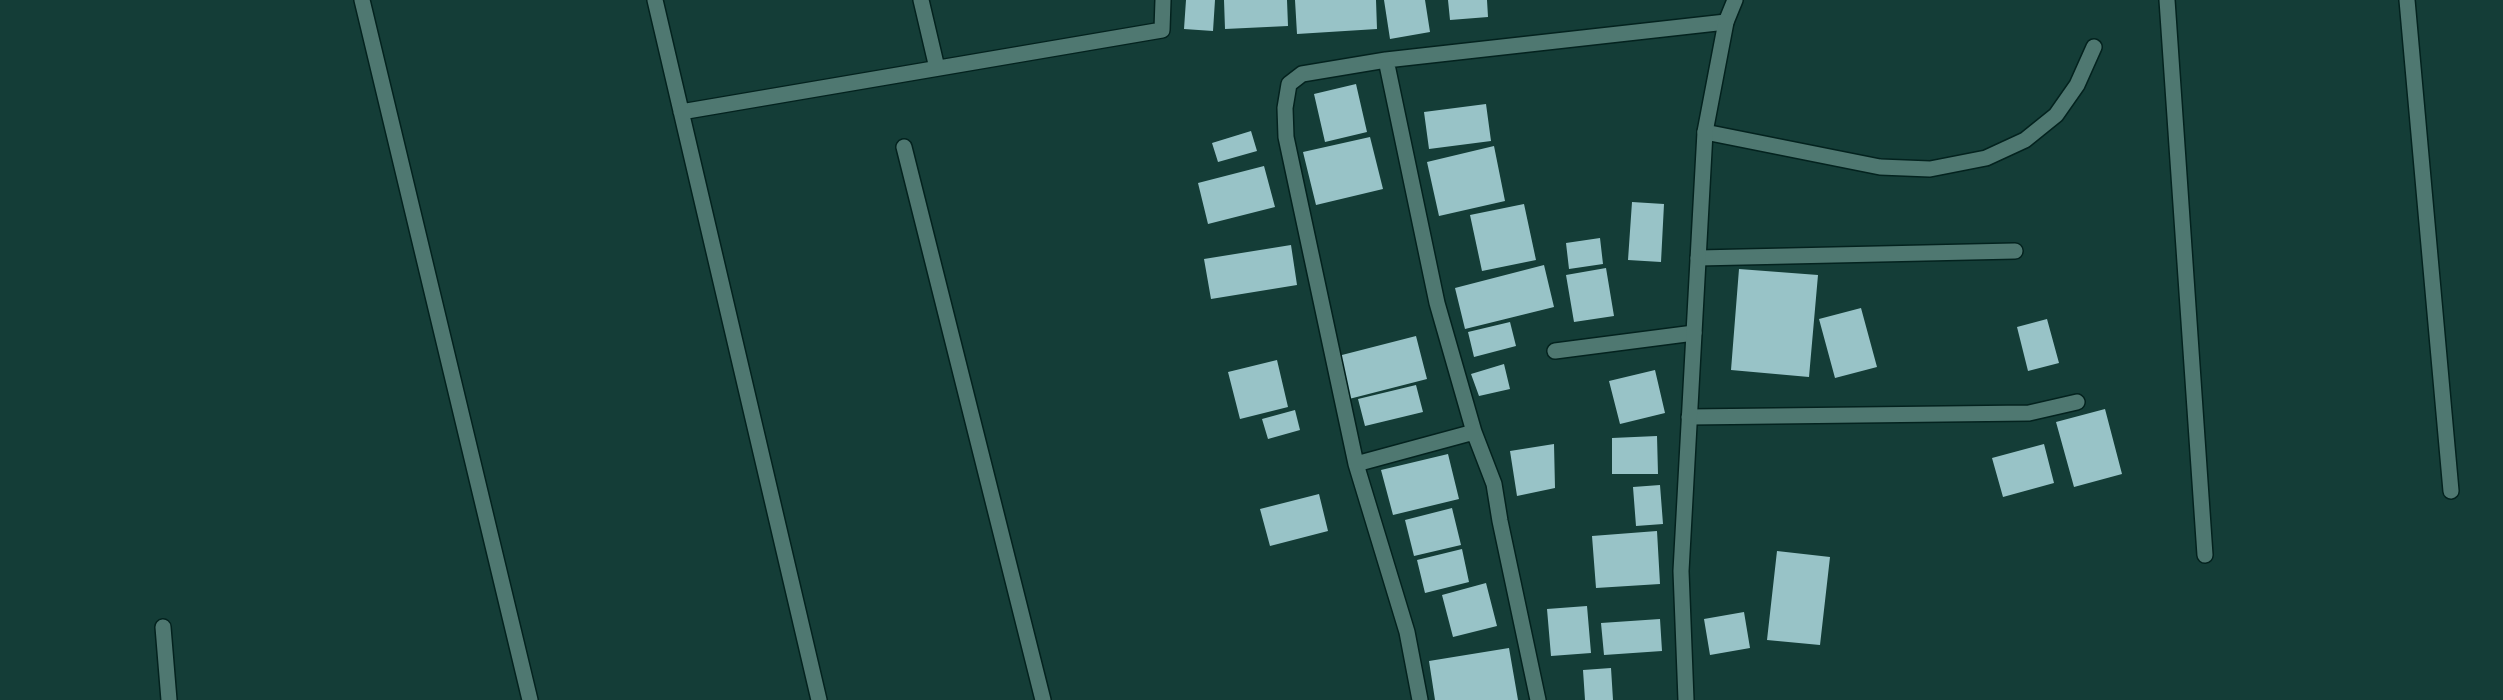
<!DOCTYPE html>
<html>
<head>
<meta charset="utf-8">
<style>
  body { margin:0 }
  canvas { display:block; background:#143d37 }
</style>
</head>
<body>
<canvas width="2503" height="700"></canvas>
<script>
const c = document.querySelector('canvas').getContext('2d');
c.lineJoin = 'round';
function fill(path, color) { c.fillStyle = color; c.fill(path, 'evenodd'); }
const shape = rows => new Path2D(rows.map(r => 'M' + r).join(''));
function strokePath(path, color, width, dash) { c.strokeStyle = color; c.lineWidth = width; c.lineCap = dash ? 'butt' : 'round'; c.setLineDash(dash || []); c.stroke(path); }
fill(shape([
  [1186,0,1215,0,1213,31,1184,29],
  [1224,0,1287,0,1288,26,1225,29],
  [1295,0,1376,0,1377,29,1297,34],
  [1384,0,1425,0,1430,32,1390,39],
  [1448,0,1487,0,1488,17,1450,20],
  [1356,84,1367,132,1325,142,1314,94],
  [1486,104,1491,141,1429,149,1424,112],
  [1251,131,1257,151,1218,162,1212,143],
  [1370,137,1383,189,1316,205,1303,152],
  [1494,146,1505,201,1439,216,1427,162],
  [1264,166,1275,207,1208,224,1198,183],
  [1632,202,1664,204,1661,262,1628,260],
  [1524,204,1536,260,1482,271,1470,215],
  [1600,238,1603,264,1569,269,1566,243],
  [1291,245,1297,285,1211,299,1204,259],
  [1544,265,1554,307,1465,329,1455,288],
  [1606,268,1614,316,1574,322,1566,275],
  [1739,269,1818,275,1809,377,1731,370],
  [1861,308,1877,367,1835,378,1819,319],
  [2047,319,2059,363,2028,371,2017,327],
  [1510,322,1516,346,1474,357,1468,332],
  [1416,336,1427,379,1349,399,1338,356],
  [1277,360,1288,407,1240,419,1228,372],
  [1504,364,1510,389,1479,396,1471,374],
  [1655,370,1665,413,1620,424,1609,381],
  [1416,385,1423,412,1365,426,1358,399],
  [2105,409,2122,474,2074,487,2056,422],
  [1295,410,1300,430,1268,439,1262,419],
  [1657,436,1658,474,1612,474,1612,438],
  [1554,444,1555,488,1517,496,1510,451],
  [2044,444,2054,483,2003,497,1992,458],
  [1448,454,1459,499,1393,515,1381,470],
  [1660,485,1663,524,1636,526,1633,487],
  [1319,494,1328,531,1270,546,1260,509],
  [1452,508,1461,545,1414,556,1405,520],
  [1657,531,1660,584,1596,588,1592,536],
  [1462,549,1469,582,1425,593,1417,560],
  [1777,551,1830,557,1820,645,1767,640],
  [1486,583,1497,626,1453,637,1442,595],
  [1587,606,1591,653,1551,656,1547,609],
  [1744,612,1750,648,1710,655,1704,619],
  [1660,619,1662,651,1604,655,1601,623],
  [1509,648,1518,700,1435,700,1429,661],
  [1611,668,1613,700,1585,700,1583,670]
]), '#98c3c7');
const street = shape([
  [362,0,530,700],
  [655,0,819,700],
  [921,0,937,68],
  [2167,0,2205,555],
  [2407,0,2451,491],
  [1386,60,1437,303,1474,432,1494,484,1500,521,1538,700],
  [681,112,1162,30,1163,0],
  [1705,132,1880,167,1930,169,1986,158,2025,140,2056,115,2077,85,2094,47],
  [904,147,1043,700],
  [1698,258,2015,251],
  [1555,351,1694,333],
  [1689,417,2029,413,2077,402],
  [1356,464,1474,432],
  [163,627,169,700],
  [1420,700,1407,632,1356,464,1286,137,1285,108,1289,84,1302,74,1386,60,1726,22]
]);
const secondary = shape([
  [1686,700,1681,571,1705,132,1726,22,1735,0]
]);
strokePath(street, '#03221e', 18);
strokePath(secondary, '#03221e', 18);
strokePath(street, '#4f7871', 15);
strokePath(secondary, '#4f7871', 15);
</script>
</body>
</html>
